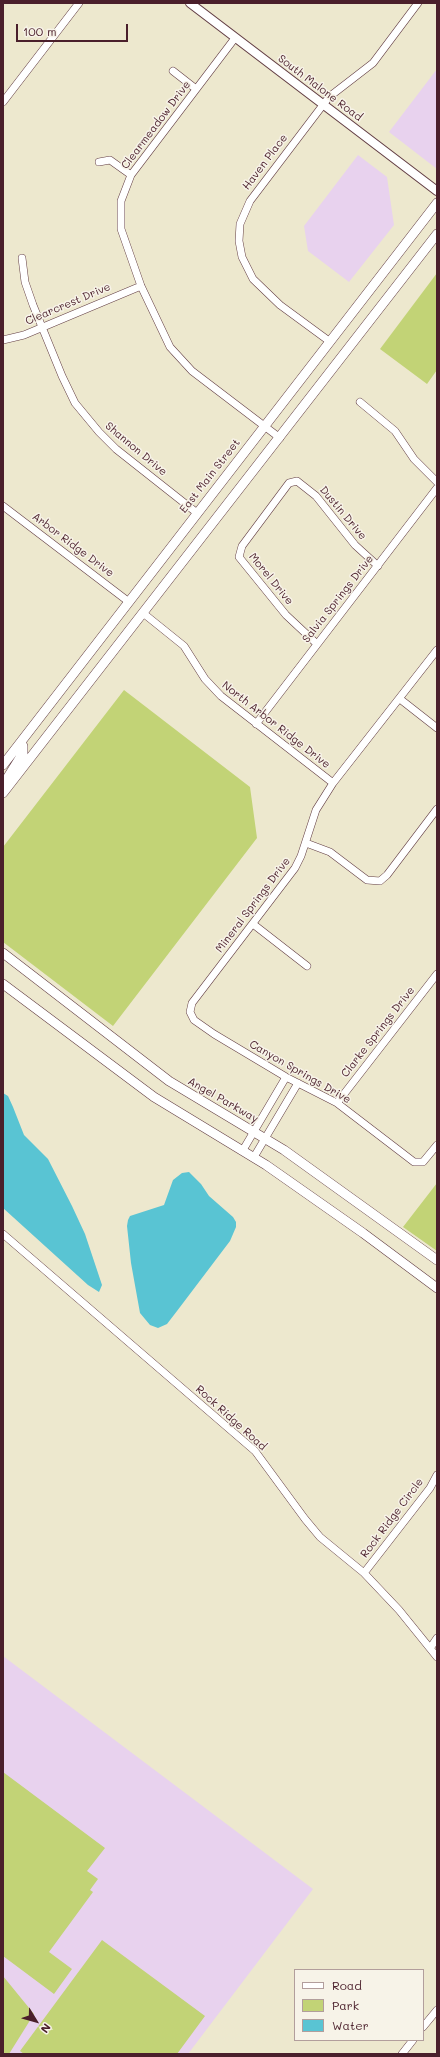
<!DOCTYPE html>
<html>
<head>
<meta charset="utf-8">
<style>
  body { margin:0 }
  #map { position:relative; width:440px; height:2057px; overflow:hidden; background:#ede8ce; font-family:Mali,sans-serif }
  canvas { display:block }
  .frame { position:absolute; inset:0; border:4px solid #4a1f2b; pointer-events:none }
  .legend { position:absolute; left:294px; top:1969px; width:130px; height:72px; box-sizing:border-box; background:#f7f3e8; border:1px solid #b29e9c; margin:0; padding:5px 7px; list-style:none; font-size:12px; color:#4a1f2b }
  .legend li { display:flex; align-items:center; gap:8px; height:20px }
  .legend b { width:20px; border:1px solid #b29e9c }
  .north { position:absolute; left:16px; top:2001px; width:40px; height:40px; -webkit-text-stroke:3px #f7f3e8; paint-order:stroke; rotate:127deg; font-size:11px; font-weight:700; line-height:16px; text-align:center; color:#4a1f2b }
  .north::after { content:''; display:block; margin:auto; width:14px; height:18px; background:#4a1f2b; clip-path:polygon(50% 0,100% 100%,50% 72%,0 100%) }
  .scale { position:absolute; left:16px; top:24px; width:112px; height:18px; box-sizing:border-box; border:2px solid #4a1f2b; border-top:0; padding-left:5px; font-size:12px; line-height:14px; white-space:nowrap; color:#4a1f2b; -webkit-text-stroke:3px #f7f3e8; paint-order:stroke }
</style>
</head>
<body>
<div id="map">
<canvas width="440" height="2057"></canvas>
<div class="frame"></div>
<ul class="legend">
<li><b style="height:5px;background:#fff"></b>Road</li>
<li><b style="height:11px;background:#c2d376"></b>Park</li>
<li><b style="height:11px;background:#59c4d3"></b>Water</li>
</ul>
<div class="north">N</div>
<div class="scale">100 m</div>
</div>
<script>
const c = document.querySelector('canvas').getContext('2d');
c.lineJoin = 'round';
function fill(path, color) { c.fillStyle = color; c.fill(path, 'evenodd'); }
const shape = rows => new Path2D(rows.map(r => 'M' + r).join(''));
function strokePath(path, color, width, dash) { c.strokeStyle = color; c.lineWidth = width; c.lineCap = dash ? 'butt' : 'round'; c.setLineDash(dash || []); c.stroke(path); }
function drawText(font, color, halo, rows, align = 'center') {
  c.font = font + ' Mali,sans-serif'; c.lineWidth = 3; c.setLineDash([]); c.textBaseline = 'middle'; c.strokeStyle = halo; c.fillStyle = color; for (const [text, x, y, turn = 0] of rows) {
    c.save(); c.translate(x, y); c.rotate((+turn || 0) * Math.PI / 180); c.textAlign = isNaN(turn) ? turn : align; if (halo) c.strokeText(text, 0, 0); c.fillText(text, 0, 0); c.restore();
  }
}
fill(shape([
  [437,69,437,169,389,132],
  [358,155,387,177,394,225,349,282,308,251,304,226],
  [3,1656,313,1889,188,2054,3,2054]
]), '#e8d2ee');
fill(shape([
  [437,273,437,370,427,384,380,349],
  [124,690,250,787,257,838,113,1026,3,942,3,847],
  [437,1183,437,1251,403,1227],
  [3,1772,105,1848,87,1871,98,1879,90,1890,93,1892,49,1952,72,1969,54,1994,3,1956],
  [102,1940,205,2016,177,2054,24,2054,20,2051],
  [3,1976,34,2014,9,2054,3,2054]
]), '#c2d376');
fill(shape([
  [3,1093,8,1096,13,1107,24,1135,48,1159,72,1206,85,1234,102,1285,99,1292,88,1285,3,1208],
  [189,1172,201,1184,209,1196,233,1217,236,1222,236,1227,230,1241,177,1311,167,1324,158,1328,150,1325,140,1313,131,1263,127,1226,128,1220,130,1216,164,1205,173,1180,182,1173]
]), '#59c4d3');
const minor = shape([
  [235,38,131,175,121,201,121,229,141,286,170,347,192,371,280,438],
  [173,71,196,89],
  [3,102,79,3],
  [99,162,110,160,131,175],
  [22,258,25,282,33,305,62,376,75,403,99,432,116,449,197,513],
  [3,340,24,335,141,286],
  [329,341,280,305,253,279,242,257,239,241,240,224,250,201,329,97,373,63,418,3],
  [360,402,395,431,414,459,437,482],
  [3,506,129,602],
  [143,613,184,646,205,679,221,696,333,783],
  [317,644,286,615,239,557,242,546,289,483,297,481,316,496,355,545,378,566],
  [437,650,333,783,316,810,301,856,295,868,192,1003,190,1012,194,1020,214,1034,286,1077,337,1103,414,1162,423,1162,437,1145],
  [400,699,437,728],
  [256,724,437,488],
  [306,843,330,852,367,880,380,881,387,875,437,809],
  [253,924,307,966],
  [337,1103,437,974],
  [243,1150,286,1077],
  [254,1157,298,1083],
  [3,1234,255,1451,305,1519,320,1537,364,1573,399,1610,437,1657],
  [364,1573,430,1488,437,1475],
  [431,1647,437,1638],
  [423,2027,437,2010],
  [402,2054,413,2040]
]);
const tertiary = shape([
  [190,3,437,191]
]);
const secondary = shape([
  [3,765,437,203],
  [3,785,23,753,23,746,20,743],
  [3,793,437,234],
  [3,953,169,1081,284,1150,437,1260],
  [3,984,154,1097,266,1165,363,1233,437,1288]
]);
strokePath(minor, '#623d43', 8);
strokePath(tertiary, '#623d43', 10);
strokePath(secondary, '#623d43', 10);
strokePath(minor, '#fff', 7);
strokePath(tertiary, '#fff', 8);
strokePath(secondary, '#fff', 9);
drawText('11px', '#4a1f2b', '#f7f3e8', [
  ["South Malone Road",320,88,37],
  ["Clearmeadow Drive",156,125,-53],
  ["Haven Place",265,162,-53],
  ["Clearcrest Drive",68,304,-23],
  ["Shannon Drive",136,449,40],
  ["East Main Street",210,476,-52],
  ["Dustin Drive",343,513,50],
  ["Arbor Ridge Drive",73,545,37],
  ["Morel Drive",271,579,51],
  ["Salvia Springs Drive",338,599,-52],
  ["North Arbor Ridge Drive",276,725,38],
  ["Mineral Springs Drive",253,905,-53],
  ["Clarke Springs Drive",378,1032,-52],
  ["Canyon Springs Drive",300,1072,30],
  ["Angel Parkway",223,1100,30],
  ["Rock Ridge Road",231,1418,42],
  ["Rock Ridge Circle",392,1518,-53]
]);
</script>
</body>
</html>
